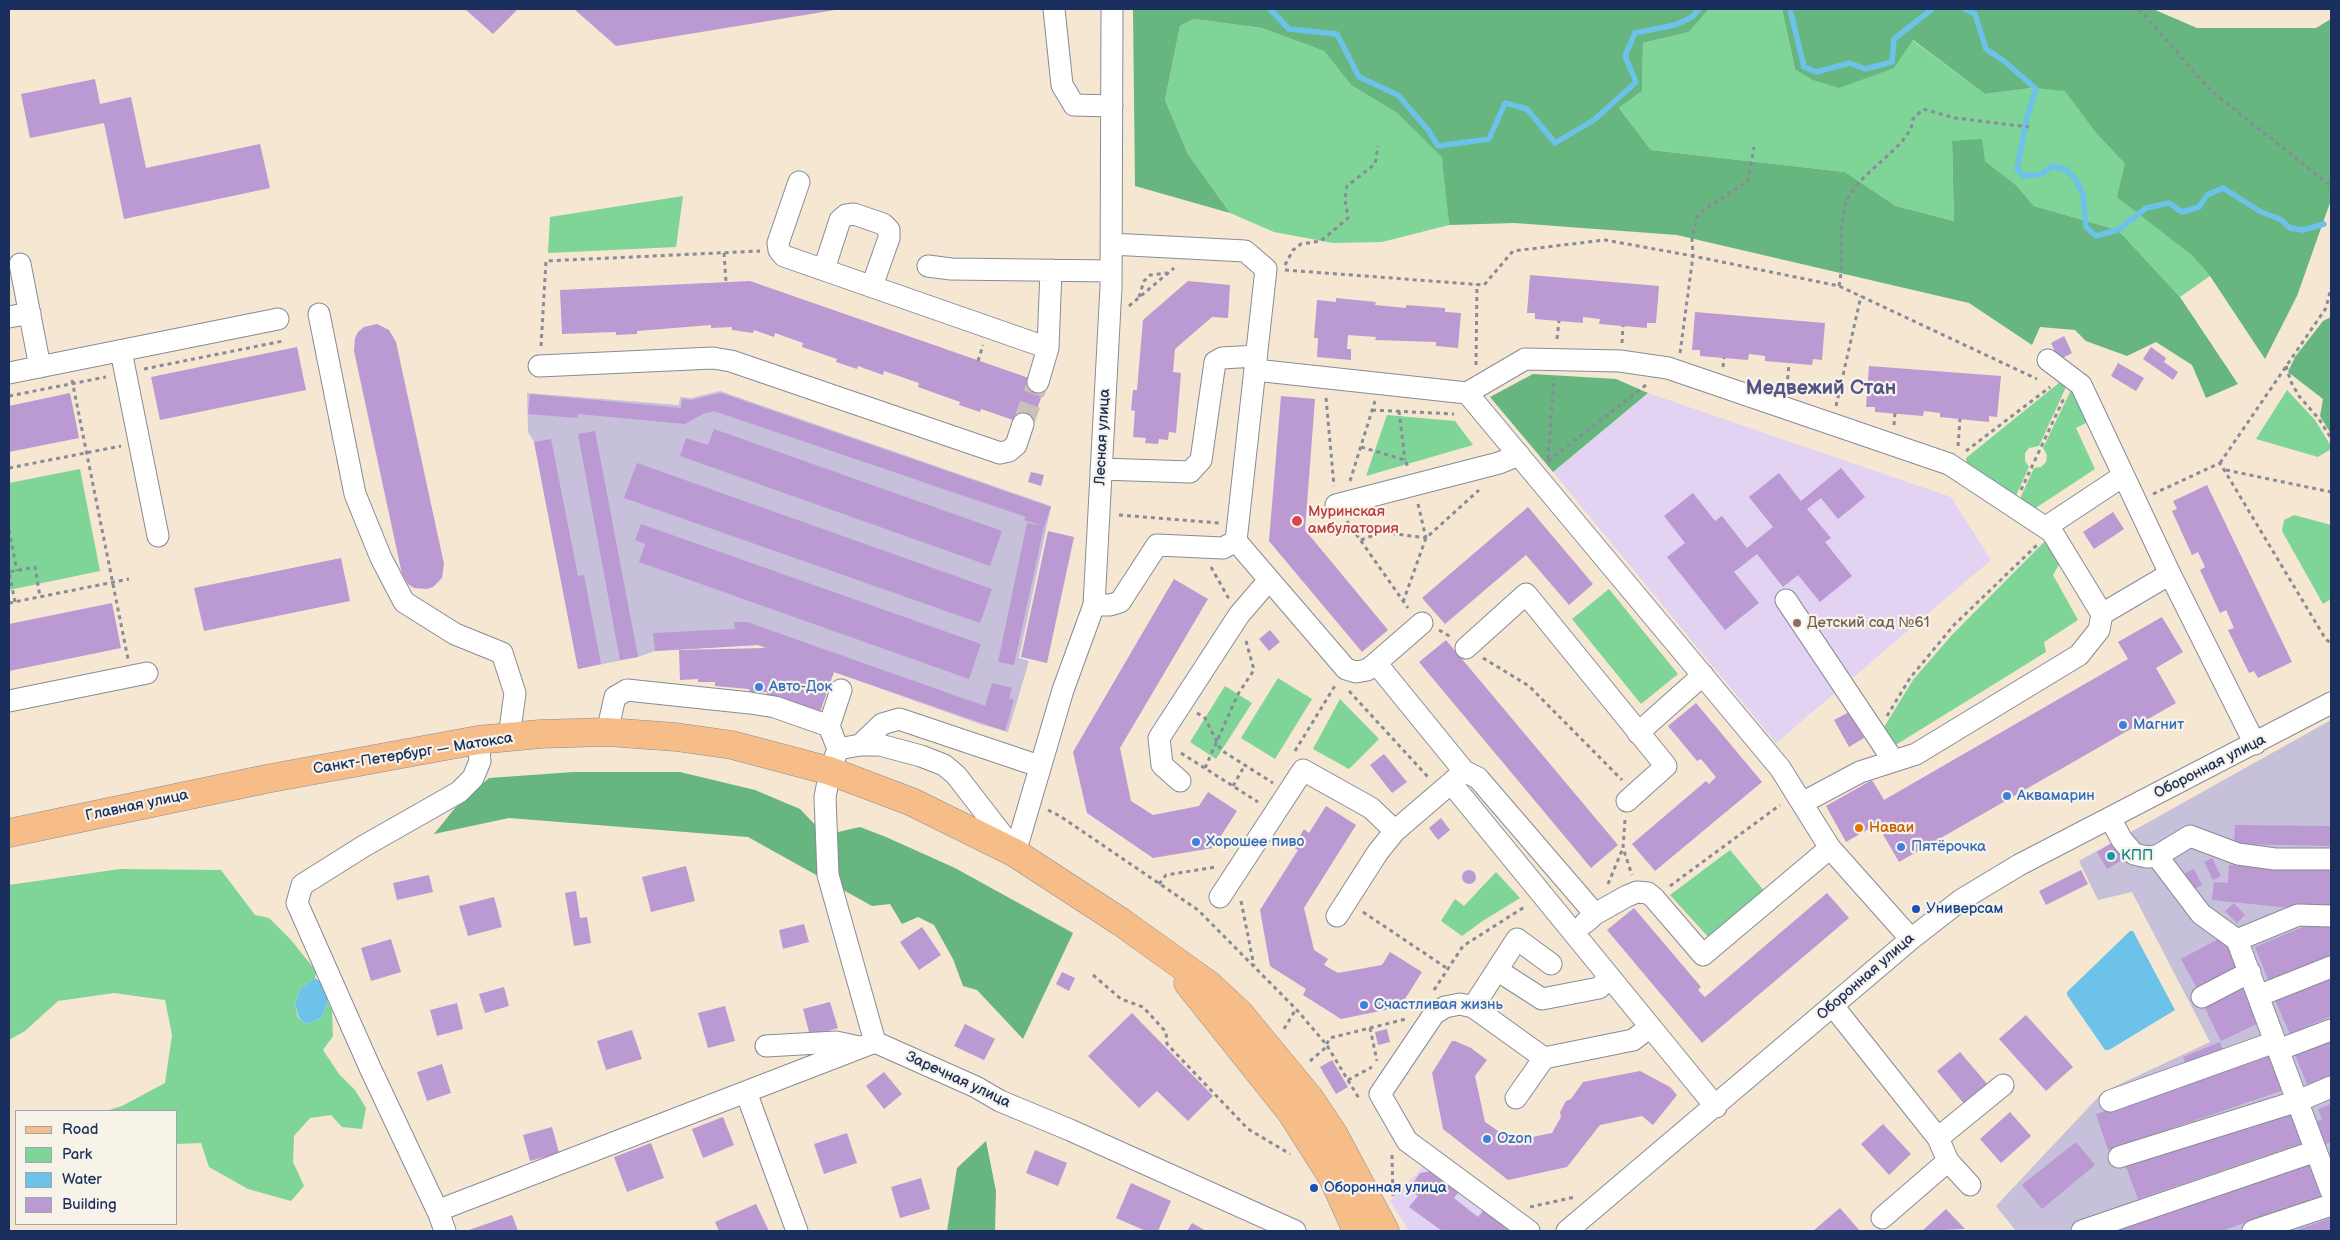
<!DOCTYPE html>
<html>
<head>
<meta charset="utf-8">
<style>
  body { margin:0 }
  #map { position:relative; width:2340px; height:1240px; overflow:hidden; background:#f5e7d2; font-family:"Balsamiq Sans",sans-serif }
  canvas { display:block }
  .frame { position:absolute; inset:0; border:10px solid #1b2f5e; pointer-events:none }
  .legend { position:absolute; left:15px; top:1110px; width:162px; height:115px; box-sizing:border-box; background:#f7f3e8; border:1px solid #9fa5b1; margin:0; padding:6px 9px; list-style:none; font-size:15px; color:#1b2f5e }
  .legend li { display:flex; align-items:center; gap:10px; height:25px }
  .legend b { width:25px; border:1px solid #9fa5b1 }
</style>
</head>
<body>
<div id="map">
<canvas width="2340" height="1240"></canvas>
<div class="frame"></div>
<ul class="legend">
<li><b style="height:6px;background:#f7bd88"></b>Road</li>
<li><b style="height:14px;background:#7fd497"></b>Park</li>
<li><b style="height:14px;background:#6cc2e9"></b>Water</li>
<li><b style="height:14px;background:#bb99d3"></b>Building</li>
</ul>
</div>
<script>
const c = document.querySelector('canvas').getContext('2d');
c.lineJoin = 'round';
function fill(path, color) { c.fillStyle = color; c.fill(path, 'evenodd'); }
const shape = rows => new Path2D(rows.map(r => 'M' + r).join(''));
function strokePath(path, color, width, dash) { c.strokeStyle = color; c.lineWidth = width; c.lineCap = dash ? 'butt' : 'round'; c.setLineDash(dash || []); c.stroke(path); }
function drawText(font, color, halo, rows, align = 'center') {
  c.font = font + ' "Balsamiq Sans",sans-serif'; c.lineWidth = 4.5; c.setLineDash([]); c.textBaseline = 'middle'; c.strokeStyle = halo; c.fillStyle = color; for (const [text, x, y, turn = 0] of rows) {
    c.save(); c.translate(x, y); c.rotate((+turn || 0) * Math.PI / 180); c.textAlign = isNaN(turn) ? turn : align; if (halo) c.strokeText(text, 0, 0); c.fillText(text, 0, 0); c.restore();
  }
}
fill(shape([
  [1648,393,1951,497,1991,560,1776,743,1553,472],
  [1439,1150,1537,1231,1409,1231,1390,1201]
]), '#e3d3f2');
fill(shape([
  [720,391,1051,506,1019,658,1029,661,1008,732,980,724,758,645,655,651,638,657,578,669,534,442,528,432,527,393,679,405,680,397,691,398],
  [2331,720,2331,1231,2016,1231,1996,1206,2103,1092,2210,1042,2132,892,2098,900,2079,861]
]), '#c6c0da');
fill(shape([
  [1709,9,1782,9,1795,69,1894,68,1912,40,1985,94,2032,88,2065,90,2096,133,2125,164,2210,276,2180,297,2118,230,2034,206,2016,185,1985,161,1952,141,1954,221,1896,206,1845,172,1651,150,1619,108,1642,91,1643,43,1689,32],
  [1194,19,1262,28,1324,51,1351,85,1397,113,1443,157,1449,225,1382,242,1333,243,1274,232,1230,213,1188,154,1165,100,1180,26],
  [683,196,676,247,548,253,550,217],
  [2060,382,2066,387,2039,446,2029,448,2025,453,2025,461,2029,467,2014,500,1967,466,1966,458],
  [2071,390,2078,396,2090,421,2076,428,2095,469,2031,511,2018,503,2034,468,2041,467,2046,462,2047,455,2043,448],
  [2287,390,2315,420,2331,446,2331,449,2318,457,2256,439],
  [1387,415,1455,421,1473,445,1366,476],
  [80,469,100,571,9,590,9,483],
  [2294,515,2331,525,2331,599,2323,604,2282,531,2284,520],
  [2046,540,2062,560,2053,575,2078,620,2044,642,2046,652,1894,746,1881,732,1913,680,1951,636],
  [1609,589,1678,674,1641,704,1572,619],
  [1278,678,1312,699,1275,759,1241,738],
  [1225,686,1252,703,1216,759,1190,742],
  [1340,699,1379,739,1349,769,1313,749],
  [1730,850,1765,892,1710,939,1670,895],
  [120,869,221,870,255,915,269,918,291,940,316,971,315,978,301,988,295,1004,298,1018,306,1024,321,1018,328,1002,332,1011,333,1036,323,1050,339,1074,355,1090,366,1108,362,1129,342,1127,331,1115,310,1118,294,1136,293,1162,304,1186,291,1201,248,1189,209,1167,201,1143,176,1144,176,1111,106,1111,122,1106,165,1083,172,1035,165,1000,114,993,58,1001,25,1031,9,1040,9,885],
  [1496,872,1520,898,1481,922,1462,936,1441,921,1455,899,1464,906]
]), '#7fd497');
fill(shape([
  [1133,9,1709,9,1689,32,1643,43,1642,91,1619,108,1651,150,1845,172,1896,206,1954,221,1952,141,1982,139,1985,161,2016,185,2034,206,2118,230,2180,297,2238,384,2206,398,2192,365,2156,342,2127,356,2086,341,2075,330,2040,327,2032,345,1969,303,1677,235,1515,223,1449,225,1442,157,1397,113,1351,85,1324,51,1262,28,1194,19,1180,26,1165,100,1188,154,1230,213,1135,186],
  [1782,9,2153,9,2197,28,2316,28,2331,19,2331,200,2297,296,2265,359,2210,276,2193,256,2117,197,2125,164,2096,133,2065,91,2032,88,1985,94,1913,40,1894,68,1839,88,1813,80,1795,69],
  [2331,317,2331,434,2320,416,2323,399,2288,372,2295,357,2323,321],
  [1533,374,1616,379,1648,393,1553,472,1490,397],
  [573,772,680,772,755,790,800,809,825,835,860,827,886,837,955,868,1073,933,1023,1039,977,990,963,986,953,959,934,925,918,917,902,924,890,904,872,906,748,837,509,818,434,834,455,808,489,778],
  [986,1141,996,1191,995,1231,947,1231,957,1168]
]), '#67b680');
fill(shape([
  [2130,931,2133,931,2175,1010,2109,1050,2105,1050,2067,995,2067,992],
  [315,978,322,983,328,1002,321,1018,306,1024,299,1018,295,1004,301,988]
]), '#6cc2e9');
strokePath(shape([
  [1270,9,1289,29,1337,34,1359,77,1398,95,1428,130,1438,146,1489,139,1505,103,1527,109,1555,143,1594,120,1636,82,1625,56,1635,33,1675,25,1692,17,1699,9],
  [1790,9,1804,67,1816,72,1850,63,1865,69,1892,62,1894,39,1932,9],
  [1965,9,1975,14,1986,49,2004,61,2036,89,2027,117,2017,169,2023,176,2042,174,2052,166,2067,170,2076,180,2083,195,2086,227,2096,236,2118,230,2146,208,2169,203,2182,212,2199,207,2207,195,2223,188,2261,212,2280,219,2290,228,2303,230,2324,224]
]), '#6cc2e9', 5.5);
fill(shape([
  [465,9,518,9,493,34],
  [574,9,835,9,835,10,616,46],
  [95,79,100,104,131,97,146,168,260,144,270,188,124,219,104,123,30,138,21,94],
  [1530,275,1659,286,1656,323,1647,323,1647,328,1599,324,1600,319,1583,317,1583,323,1535,319,1535,313,1527,313],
  [750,281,1046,384,1031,426,981,409,980,412,959,405,960,402,918,387,919,383,884,371,883,375,858,366,857,369,836,362,837,359,802,347,803,343,775,333,774,337,754,330,753,333,732,330,732,327,711,328,711,325,637,331,637,334,616,335,616,332,562,334,560,290],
  [1188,281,1230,285,1228,318,1212,317,1175,349,1173,372,1181,373,1176,433,1169,432,1168,440,1159,439,1158,444,1145,443,1146,438,1133,437,1135,411,1131,410,1133,390,1137,390,1143,320],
  [1336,298,1376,302,1375,305,1406,308,1406,305,1445,308,1445,312,1461,313,1458,348,1436,346,1436,342,1375,340,1376,337,1348,335,1347,349,1351,349,1351,360,1317,357,1318,338,1314,338,1317,300,1336,302],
  [1695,312,1825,323,1822,360,1813,359,1812,365,1765,361,1765,356,1749,354,1748,360,1700,356,1700,350,1692,350],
  [377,324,389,330,396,342,444,564,442,578,433,587,427,589,414,588,408,584,402,574,354,351,355,338,358,332,364,327],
  [2064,336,2072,353,2059,360,2051,343],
  [297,347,306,390,160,420,151,377],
  [2151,347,2166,358,2164,362,2178,372,2173,380,2143,359],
  [2118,363,2144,378,2136,391,2111,376],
  [1869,366,2001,376,1997,417,1989,416,1989,422,1940,417,1940,413,1924,411,1923,416,1875,412,1875,407,1866,407],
  [70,393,79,438,9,452,9,406],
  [721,393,1051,507,1044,527,1014,665,998,662,1027,523,1043,526,1024,520,1026,517,714,411,703,414,685,424,578,414,577,418,528,414,530,394,681,408,682,399,691,400],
  [1281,396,1315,399,1305,530,1388,630,1362,652,1269,541],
  [714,429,1002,531,990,566,680,456,686,438,708,445],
  [595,431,638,657,620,660,578,434],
  [551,439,578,576,584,575,601,664,578,669,534,442],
  [637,463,992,589,980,623,624,498],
  [1841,468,1865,497,1838,519,1821,498,1807,509,1831,538,1825,542,1852,576,1820,602,1798,575,1783,587,1757,554,1734,572,1759,603,1725,630,1667,557,1685,543,1664,516,1693,493,1715,521,1722,516,1747,548,1773,527,1749,497,1779,473,1801,501],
  [1031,472,1044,475,1041,486,1028,482],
  [2207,485,2292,662,2258,678,2254,671,2249,673,2228,630,2234,628,2226,610,2220,613,2200,570,2205,567,2198,552,2192,555,2172,511,2177,509,2173,501],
  [1528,507,1593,584,1569,605,1526,555,1445,624,1422,598],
  [2113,512,2124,529,2094,549,2083,532],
  [641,524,981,644,969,679,639,562,645,544,635,540],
  [1048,531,1074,537,1047,663,1021,657],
  [341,558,350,601,204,631,194,588],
  [1174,579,1208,599,1120,748,1131,801,1153,815,1199,806,1208,792,1237,811,1213,848,1153,858,1087,813,1073,752],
  [112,603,121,648,9,671,9,624],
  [2162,617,2183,652,2156,668,2176,703,1899,862,1877,824,1846,842,1826,806,1872,780,1884,800,2128,659,2118,642],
  [734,622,747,622,985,706,992,683,1012,688,1009,698,1014,700,1005,731,834,672,819,715,767,697,767,692,750,693,749,689,715,686,715,682,698,682,698,679,680,680,679,650,766,648,758,645,655,651,653,633,735,629],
  [1270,630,1280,642,1269,651,1259,639],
  [1446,640,1618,845,1591,868,1419,662],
  [1696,703,1762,782,1655,871,1632,844,1706,781,1709,784,1716,777,1701,759,1697,761,1668,726],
  [1849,712,1864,738,1849,747,1834,720],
  [1384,754,1407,782,1392,793,1370,765],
  [1326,806,1356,825,1304,908,1314,950,1328,959,1324,965,1338,973,1382,965,1390,952,1422,972,1400,1007,1341,1019,1303,995,1306,989,1270,966,1260,910,1298,850,1293,847,1298,839,1304,829,1309,833],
  [1441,818,1450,830,1438,840,1429,828],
  [2235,825,2331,826,2331,846,2234,844],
  [2114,842,2124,859,2107,869,2097,852],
  [2212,858,2221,876,2213,880,2204,862],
  [2229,865,2308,870,2331,869,2331,910,2310,910,2212,900,2214,882,2228,883],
  [686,866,695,901,651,912,642,877],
  [2194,869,2202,885,2193,890,2185,873],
  '1462 877a7 7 0 1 1 14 0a7 7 0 1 1-14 0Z',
  [2081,870,2088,884,2046,905,2039,891],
  [429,875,433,892,397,900,393,883],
  [576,891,580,918,587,917,591,943,574,946,565,893],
  [1827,893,1849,918,1702,1043,1607,930,1634,908,1701,987,1698,990,1705,997],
  [494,897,502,927,468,936,459,906],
  [2234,903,2245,915,2237,923,2225,911],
  [2331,922,2331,955,2269,982,2255,947,2305,926],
  [804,924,809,942,783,949,779,930],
  [922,927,941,955,919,970,900,942],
  [2222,937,2239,968,2198,990,2181,959],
  [391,939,401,972,371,981,361,948],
  [1062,972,1075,978,1069,991,1056,984],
  [2331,977,2331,1016,2290,1034,2275,1000],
  [2244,986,2261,1022,2221,1041,2204,1006],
  [504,987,509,1006,485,1013,479,994],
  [830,1002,838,1028,810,1036,803,1009],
  [457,1003,463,1029,437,1036,430,1010],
  [725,1006,735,1041,708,1048,698,1013],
  [1132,1013,1213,1096,1188,1121,1157,1091,1139,1108,1088,1056],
  [2026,1015,2073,1067,2046,1091,1999,1039],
  [965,1024,995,1039,984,1060,954,1046],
  [1387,1029,1390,1042,1378,1045,1375,1032],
  [632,1030,642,1059,606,1070,597,1041],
  [2331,1040,2331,1080,2309,1089,2295,1055],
  [1452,1041,1455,1041,1471,1048,1487,1060,1475,1076,1485,1122,1513,1141,1552,1133,1561,1117,1560,1112,1566,1101,1571,1099,1583,1082,1640,1071,1670,1087,1677,1095,1653,1125,1642,1116,1600,1125,1567,1167,1508,1180,1443,1129,1432,1073],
  [2220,1042,2224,1052,2186,1066,2183,1057],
  [1960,1052,1988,1085,1965,1105,1937,1071],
  [2271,1054,2284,1090,2108,1150,2096,1114],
  [1332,1060,1348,1087,1336,1094,1320,1067],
  [442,1064,451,1093,427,1101,417,1072],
  [884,1072,902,1094,884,1109,866,1086],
  [2331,1104,2331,1142,2321,1146,2311,1124,2322,1119,2318,1109],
  [2291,1108,2303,1143,2138,1199,2125,1164],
  [2010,1112,2031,1136,2001,1163,1980,1139],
  [723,1117,734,1145,703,1158,692,1129],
  [1883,1124,1911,1154,1889,1175,1861,1144],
  [552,1127,559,1153,530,1161,523,1135],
  [847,1133,857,1163,824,1174,814,1144],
  [2076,1142,2095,1165,2042,1209,2022,1185],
  [651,1143,664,1178,627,1192,614,1157],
  [1035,1150,1067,1163,1058,1186,1026,1173],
  [2309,1159,2322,1196,2221,1231,2102,1231],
  [1437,1170,1461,1189,1454,1198,1478,1217,1485,1208,1508,1225,1509,1231,1442,1231,1409,1207,1418,1196,1409,1189,1420,1173],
  [921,1178,930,1209,900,1218,891,1187],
  [1131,1183,1171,1201,1158,1231,1146,1231,1116,1218],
  [756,1204,769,1231,719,1231,715,1222],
  [1840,1208,1860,1231,1813,1231],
  [1946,1209,1965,1229,1922,1231],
  [512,1215,518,1231,469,1231,469,1230],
  [2331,1218,2331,1231,2294,1231],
  [1192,1223,1206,1231,1187,1231]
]), '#bb99d3');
strokePath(shape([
  [1023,424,1038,382]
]), '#c9c2bb', 21, [21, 11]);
const minor = shape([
  [1054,9,1062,85,1074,105,1112,106],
  [799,182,778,243,779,250,784,256,1048,348],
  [1111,244,1245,251,1266,269,1236,541],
  [20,264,40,367],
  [928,266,951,269,1111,271],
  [824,269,840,220,846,215,854,214,883,224,889,230,889,238,872,286],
  [319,314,355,494,381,558,404,602,455,634,502,653,515,693,509,737],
  [9,317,30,313],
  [121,351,158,536],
  [2048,360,2081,385,2170,574,2255,744],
  [539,366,713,358,731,361,1000,453,1009,451,1016,445,1023,424],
  [1255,370,1467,393,1780,768,1830,848,1911,939],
  [9,373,278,319],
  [1038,382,1048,348,1051,270],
  [1467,393,1525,359,1620,361,1668,368,1949,464,2052,532,2102,614],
  [1101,469,1190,472,1201,460,1215,362,1222,358,1256,356],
  [1336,505,1499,463,1519,455],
  [2046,527,2123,476],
  [1786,600,1893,760],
  [1094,605,1110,605,1120,602,1157,545,1223,548,1236,541,1346,669,1356,672,1367,670,1376,663,1464,771,1478,778,1595,914],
  [1466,648,1526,594,1666,766,1627,801],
  [1376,663,1422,623],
  [9,701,147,673],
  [829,726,841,690],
  [607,732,615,697,627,690,750,703,775,707,829,726,838,749,830,771,825,797,828,875,875,1042,976,1087,1000,1101,1070,1130,1295,1231],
  [1638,733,1703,675],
  [860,745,882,724,899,719,1039,766],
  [838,749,860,745,880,745,921,756,944,765,956,775,1014,850],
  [1464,771,1451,783,1716,1107],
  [1180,781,1162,765,1159,738,1239,615,1269,580],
  [1802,803,1860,772,1916,754,2079,655,2099,630,2102,614,2170,574],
  [2110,818,2122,840,2134,854,2147,857,2157,856,2190,836,2238,854,2275,859,2331,859],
  [1395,831,1451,783],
  [1015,853,1063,690,1094,605,1111,287,1112,9],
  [2157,856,2201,914,2237,940,2298,915,2331,916],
  [1220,897,1303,770,1371,808,1395,831,1378,852,1337,916],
  [1585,923,1595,914,1627,896,1637,892,1648,893,1654,898,1703,955,1830,848],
  [2237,940,2331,1191],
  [1497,970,1542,999,1599,988,1609,978],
  [2258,996,2331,967],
  [2202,997,2250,972],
  [1833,1006,1938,1138,1948,1161,1970,1185],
  [1473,1007,1517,939,1551,964],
  [766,1046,836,1042,859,1047],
  [2278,1050,2331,1030],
  [746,1092,797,1231],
  [1516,1098,1544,1058],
  [2110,1101,2275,1042],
  [1938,1138,2003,1085],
  [2119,1157,2298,1101,2331,1087],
  [439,1214,371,1070,297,903,302,885,364,846,459,792,473,778,480,761,478,740],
  [1882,1218,1948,1161],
  [445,1231,439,1214,442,1209,875,1042],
  [1529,1231,1407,1141,1380,1094,1434,1014,1445,1007,1460,1004,1473,1007,1544,1058,1633,1040,1650,1027],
  [1567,1231,1911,939,1961,900,2019,865,2331,703],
  [2082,1231,2316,1151],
  [2253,1231,2331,1205]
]);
const major = shape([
  [9,833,266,779,478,740,540,734,607,732,676,737,732,745,830,771,912,802,1015,853,1121,922,1209,985,1239,1013,1310,1099,1334,1135,1385,1231],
  [1188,983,1291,1112,1333,1178,1357,1231]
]);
strokePath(minor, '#888b98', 23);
strokePath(major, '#888b98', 29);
strokePath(shape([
  [2139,9,2210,90,2331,186],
  [724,253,726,282],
  [1285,265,1293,250,1301,244,1321,241,1348,218,1345,199,1347,186,1375,164,1378,146],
  [1285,270,1484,285,1513,251,1605,240,1693,256,1839,286,2037,379],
  [1839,286,1841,273,1841,230,1846,200,1859,182,1901,143,1911,129,1913,119,1923,109,1955,118,2029,127],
  [1139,297,1144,281,1150,275,1167,273],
  [1129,306,1174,268],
  [1557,339,1559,321],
  [1622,343,1623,326],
  [541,346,546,261,760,251],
  [1680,353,1693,256,1692,239,1698,214,1748,181,1754,147],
  [978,361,983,345],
  [1476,365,1477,284],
  [2286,366,2291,382,2299,396,2319,419,2331,438],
  [1723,367,1724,358],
  [144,369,283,341],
  [72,380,128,659],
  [1787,387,1789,363],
  [9,396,106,377],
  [1326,398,1334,486],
  [1836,406,1861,296],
  [1372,410,1454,414],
  [1399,411,1405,460],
  [1894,425,1895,413],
  [1958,446,1960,419],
  [1361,447,1405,460,1408,467],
  [1966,451,2050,387],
  [1548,459,1554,378],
  [1548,461,1646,385],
  [2220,463,2326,308,2331,288],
  [9,468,121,446],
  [2226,470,2331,492],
  [1350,481,1375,401],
  [2021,490,2064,398],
  [2153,494,2220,463,2325,638,2331,644],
  [1418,504,1426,538],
  [1119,515,1219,523],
  [1347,521,1408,608],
  [9,530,17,571],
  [1361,540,1382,532,1426,538],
  [1211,567,1229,599],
  [15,602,9,572,35,567,40,597],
  [1403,602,1426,538,1479,490],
  [9,603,129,579],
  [1439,630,1451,637],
  [1483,658,1529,686,1622,780],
  [1349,691,1428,777],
  [1197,713,1205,718,1221,750,1273,783],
  [1887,716,1910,678,1954,625,2037,545],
  [1295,751,1336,684],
  [1181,753,1258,802],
  [1205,768,1238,694,1254,670,1246,641],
  [1233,786,1245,765],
  [1048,810,1060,816,1198,910,1296,1009,1326,1044,1360,1100],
  [1625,820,1623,848,1632,875],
  [1159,884,1166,875,1216,867],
  [1608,884,1623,848],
  [1670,886,1780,805],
  [1241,901,1254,966],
  [1363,912,1448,969],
  [1093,975,1121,999,1143,1007,1166,1032,1167,1044,1248,1129,1290,1154],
  [1434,990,1463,946,1526,906],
  [1370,1028,1377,1061],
  [1284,1029,1296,1009],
  [1310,1061,1324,1049,1330,1038,1406,1019],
  [1348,1080,1372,1067],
  [1392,1155,1393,1196],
  [1530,1207,1575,1197]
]), '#888b98', 3, [4, 4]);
strokePath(minor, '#fff', 21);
strokePath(major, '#f7bd88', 28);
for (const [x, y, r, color] of [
  [1297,521,6,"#e0444e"],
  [1797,623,5,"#8d6e63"],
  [759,687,5,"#3f7fe0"],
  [2123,725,5,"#3f7fe0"],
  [2007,796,5,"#3f7fe0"],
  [1859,828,5,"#e8710a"],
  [1196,842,5,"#3f7fe0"],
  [1901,847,5,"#3f7fe0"],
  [2111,856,5,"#0f9aa8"],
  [1916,909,5,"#1a4fb4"],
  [1364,1005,5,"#3f7fe0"],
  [1487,1139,5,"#3f7fe0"],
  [1314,1188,5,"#1a4fb4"]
]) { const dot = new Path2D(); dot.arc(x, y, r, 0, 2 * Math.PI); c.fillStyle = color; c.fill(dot); strokePath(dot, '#f7f3e8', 2); }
drawText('15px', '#1b2f5e', '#f7f3e8', [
  ["Лесная улица",1103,437,-87],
  ["Санкт-Петербург — Матокса",413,754,-9],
  ["Оборонная улица",2210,767,-27],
  ["Главная улица",137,806,-12],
  ["Оборонная улица",1866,977,-41],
  ["Заречная улица",958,1080,25]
]);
drawText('15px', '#be3a42', '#f7f3e8', [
  ["Муринская",1308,512],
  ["амбулатория",1308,529]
], 'left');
drawText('15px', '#785e54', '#f7f3e8', [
  ["Детский сад №61",1807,623]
], 'left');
drawText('15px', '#366cbe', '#f7f3e8', [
  ["Авто-Док",769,687],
  ["Магнит",2133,725],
  ["Аквамарин",2017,796],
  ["Хорошее пиво",1206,842],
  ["Пятёрочка",1911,847],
  ["Счастливая жизнь",1374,1005],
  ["Ozon",1497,1139]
], 'left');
drawText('15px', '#c56008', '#f7f3e8', [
  ["Наваи",1869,828]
], 'left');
drawText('15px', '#0d838f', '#f7f3e8', [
  ["КПП",2121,856]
], 'left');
drawText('15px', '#164399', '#f7f3e8', [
  ["Универсам",1926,909],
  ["Оборонная улица",1324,1188]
], 'left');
drawText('bold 20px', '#535487', '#f7f3e8', [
  ["Медвежий Стан",1821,389]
]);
</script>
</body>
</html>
